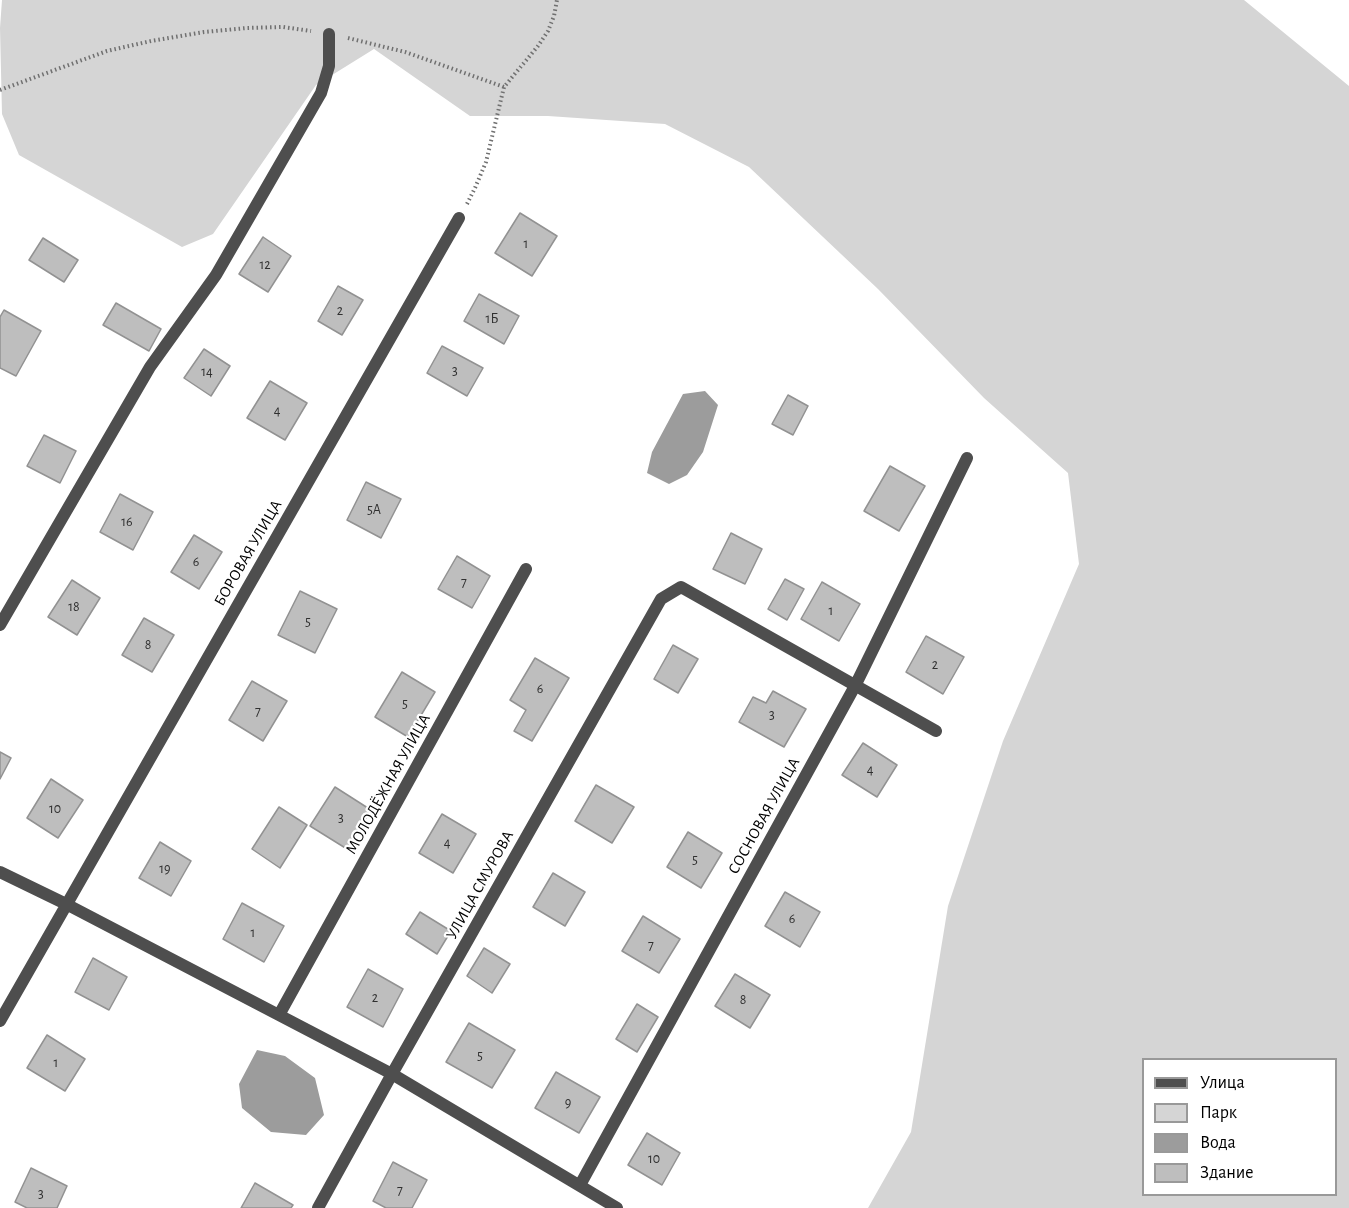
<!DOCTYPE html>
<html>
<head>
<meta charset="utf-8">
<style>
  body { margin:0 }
  #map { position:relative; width:1349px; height:1208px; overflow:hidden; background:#fff; font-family:"Alegreya Sans",sans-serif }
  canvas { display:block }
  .legend { position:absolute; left:1142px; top:1058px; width:195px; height:138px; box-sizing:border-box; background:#fff; border:2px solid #999; margin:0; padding:8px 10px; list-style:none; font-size:18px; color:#000 }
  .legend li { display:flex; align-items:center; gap:12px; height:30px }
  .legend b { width:30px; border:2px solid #999 }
</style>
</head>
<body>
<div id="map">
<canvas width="1349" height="1208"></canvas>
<ul class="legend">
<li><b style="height:8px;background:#4e4e4e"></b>Улица</li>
<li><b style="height:16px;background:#d5d5d5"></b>Парк</li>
<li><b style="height:16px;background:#9c9c9c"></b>Вода</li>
<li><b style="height:16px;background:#bebebe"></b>Здание</li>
</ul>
</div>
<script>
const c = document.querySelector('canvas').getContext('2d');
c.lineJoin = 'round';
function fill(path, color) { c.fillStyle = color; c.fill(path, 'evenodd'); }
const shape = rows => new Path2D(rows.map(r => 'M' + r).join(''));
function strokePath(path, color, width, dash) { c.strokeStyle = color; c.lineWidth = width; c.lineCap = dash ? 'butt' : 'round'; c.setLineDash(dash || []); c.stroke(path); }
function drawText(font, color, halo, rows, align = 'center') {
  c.font = font + ' "Alegreya Sans",sans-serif'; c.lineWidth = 4.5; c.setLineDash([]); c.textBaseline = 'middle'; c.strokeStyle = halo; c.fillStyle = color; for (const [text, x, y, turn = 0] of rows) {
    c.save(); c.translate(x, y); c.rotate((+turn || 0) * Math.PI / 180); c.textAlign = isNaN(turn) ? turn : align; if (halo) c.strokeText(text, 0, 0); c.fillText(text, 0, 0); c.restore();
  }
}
fill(shape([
  [2,0,1244,0,1349,86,1349,1208,868,1208,911,1132,948,906,1003,741,1079,564,1068,473,984,398,878,289,749,167,665,124,548,116,470,116,374,49,316,85,213,234,182,247,19,155,2,114,0,28],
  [1144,1060,1336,1060,1336,1194,1144,1194]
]), '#d5d5d5');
fill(shape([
  [705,391,718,405,703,452,687,475,669,484,647,473,652,452,683,394],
  [257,1050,285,1056,315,1078,324,1115,306,1135,271,1132,242,1108,239,1084]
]), '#9c9c9c');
const building = shape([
  [520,213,557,236,532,276,495,253,520,213],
  [263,237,291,256,268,292,239,274,263,237],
  [43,238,78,260,64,282,29,260,43,238],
  [338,286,363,300,342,335,318,321,338,286],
  [479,294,519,316,504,344,464,321,479,294],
  [116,303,161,329,149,351,103,325,116,303],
  [4,310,41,331,16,376,0,368,0,317,4,310],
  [442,346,483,368,467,396,427,373,442,346],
  [204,349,230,366,211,396,184,378,204,349],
  [270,381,307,403,285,440,247,418,270,381],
  [788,395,808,406,793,435,772,424,788,395],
  [44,435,76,451,60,483,27,466,44,435],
  [890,466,925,486,899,531,864,511,890,466],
  [366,482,401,499,381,538,347,520,366,482],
  [120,494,153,512,133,550,100,532,120,494],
  [731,533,762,549,745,584,713,569,731,533],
  [194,535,222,552,199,589,171,572,194,535],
  [457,556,490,576,472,608,438,589,457,556],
  [785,579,804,589,787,620,768,609,785,579],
  [72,580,100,598,77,635,48,617,72,580],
  [822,582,860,604,839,641,801,619,822,582],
  [300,591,337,609,315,653,278,635,300,591],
  [144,618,174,635,152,672,122,655,144,618],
  [926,636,964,657,943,694,906,672,926,636],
  [673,645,698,659,678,693,654,679,673,645],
  [535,658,569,678,532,741,514,731,526,710,510,700,535,658],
  [402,672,435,692,408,737,375,717,402,672],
  [252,681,287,701,263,741,229,720,252,681],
  [773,691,806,709,784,747,739,722,753,697,766,703,773,691],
  [863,743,897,765,877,797,842,775,863,743],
  [0,752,11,758,0,779,0,752],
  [51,779,83,800,58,838,27,818,51,779],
  [596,785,634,807,612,843,575,821,596,785],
  [335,787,371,810,347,849,310,826,335,787],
  [279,807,307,825,280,868,252,849,279,807],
  [442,814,476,834,453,873,419,853,442,814],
  [688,832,722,853,701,888,667,867,688,832],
  [160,842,191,861,171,896,139,878,160,842],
  [553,873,585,892,565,926,533,907,553,873],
  [785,892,820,912,800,947,765,926,785,892],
  [242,903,284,926,264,962,223,939,242,903],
  [420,912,451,931,437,954,406,934,420,912],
  [643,916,680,939,659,973,622,951,643,916],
  [484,948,510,964,492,993,467,976,484,948],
  [93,958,127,977,109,1010,75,992,93,958],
  [368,969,403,989,383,1027,347,1007,368,969],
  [735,974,770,995,750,1028,715,1006,735,974],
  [637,1004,658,1017,637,1052,616,1039,637,1004],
  [469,1023,515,1050,492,1088,446,1062,469,1023],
  [47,1035,85,1059,65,1091,27,1068,47,1035],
  [556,1072,600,1097,579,1133,535,1108,556,1072],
  [647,1133,680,1153,662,1185,628,1165,647,1133],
  [393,1162,427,1180,412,1208,386,1208,373,1201,393,1162],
  [31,1168,67,1186,57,1208,27,1208,15,1202,31,1168],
  [255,1183,293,1205,291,1208,241,1208,255,1183]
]);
fill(building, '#bebebe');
strokePath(building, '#929292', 1.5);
strokePath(shape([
  [348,38,405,52,504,87],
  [0,90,107,51,151,41,204,32,247,28,283,27,311,31],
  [467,204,475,188,486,162,504,87,538,46,548,31,554,16,557,0]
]), '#707070', 4, [1.5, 3]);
strokePath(shape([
  [0,625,150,367,216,275,321,93,329,66,329,34],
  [0,872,66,904,392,1074,617,1208],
  [279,1015,526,569],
  [0,1021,459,218],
  [580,1185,855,686,967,458],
  [318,1208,392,1074,661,599,681,587,936,731]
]), '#4e4e4e', 12);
drawText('14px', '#303030', null, [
  ["1",526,244],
  ["12",265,265],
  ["2",340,311],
  ["1Б",492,319],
  ["3",455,371],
  ["14",207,372],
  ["4",277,411],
  ["5А",374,510],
  ["16",127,522],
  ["6",196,562],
  ["7",464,582],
  ["18",74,607],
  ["1",831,611],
  ["5",308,622],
  ["8",148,645],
  ["2",935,665],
  ["6",540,689],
  ["5",405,704],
  ["7",258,711],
  ["3",772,715],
  ["4",870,770],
  ["10",55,809],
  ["3",341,818],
  ["4",447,843],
  ["5",695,860],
  ["19",165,869],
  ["6",792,919],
  ["1",253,933],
  ["7",651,945],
  ["2",375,998],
  ["8",743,1000],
  ["5",480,1056],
  ["1",56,1063],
  ["9",568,1103],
  ["10",654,1159],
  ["7",400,1190],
  ["3",41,1194]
]);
drawText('16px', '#000', '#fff', [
  ["БОРОВАЯ УЛИЦА",248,553,-60],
  ["МОЛОДЁЖНАЯ УЛИЦА",388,784,-61],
  ["СОСНОВАЯ УЛИЦА",764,816,-61],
  ["УЛИЦА СМУРОВА",480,885,-61]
]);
</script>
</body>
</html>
